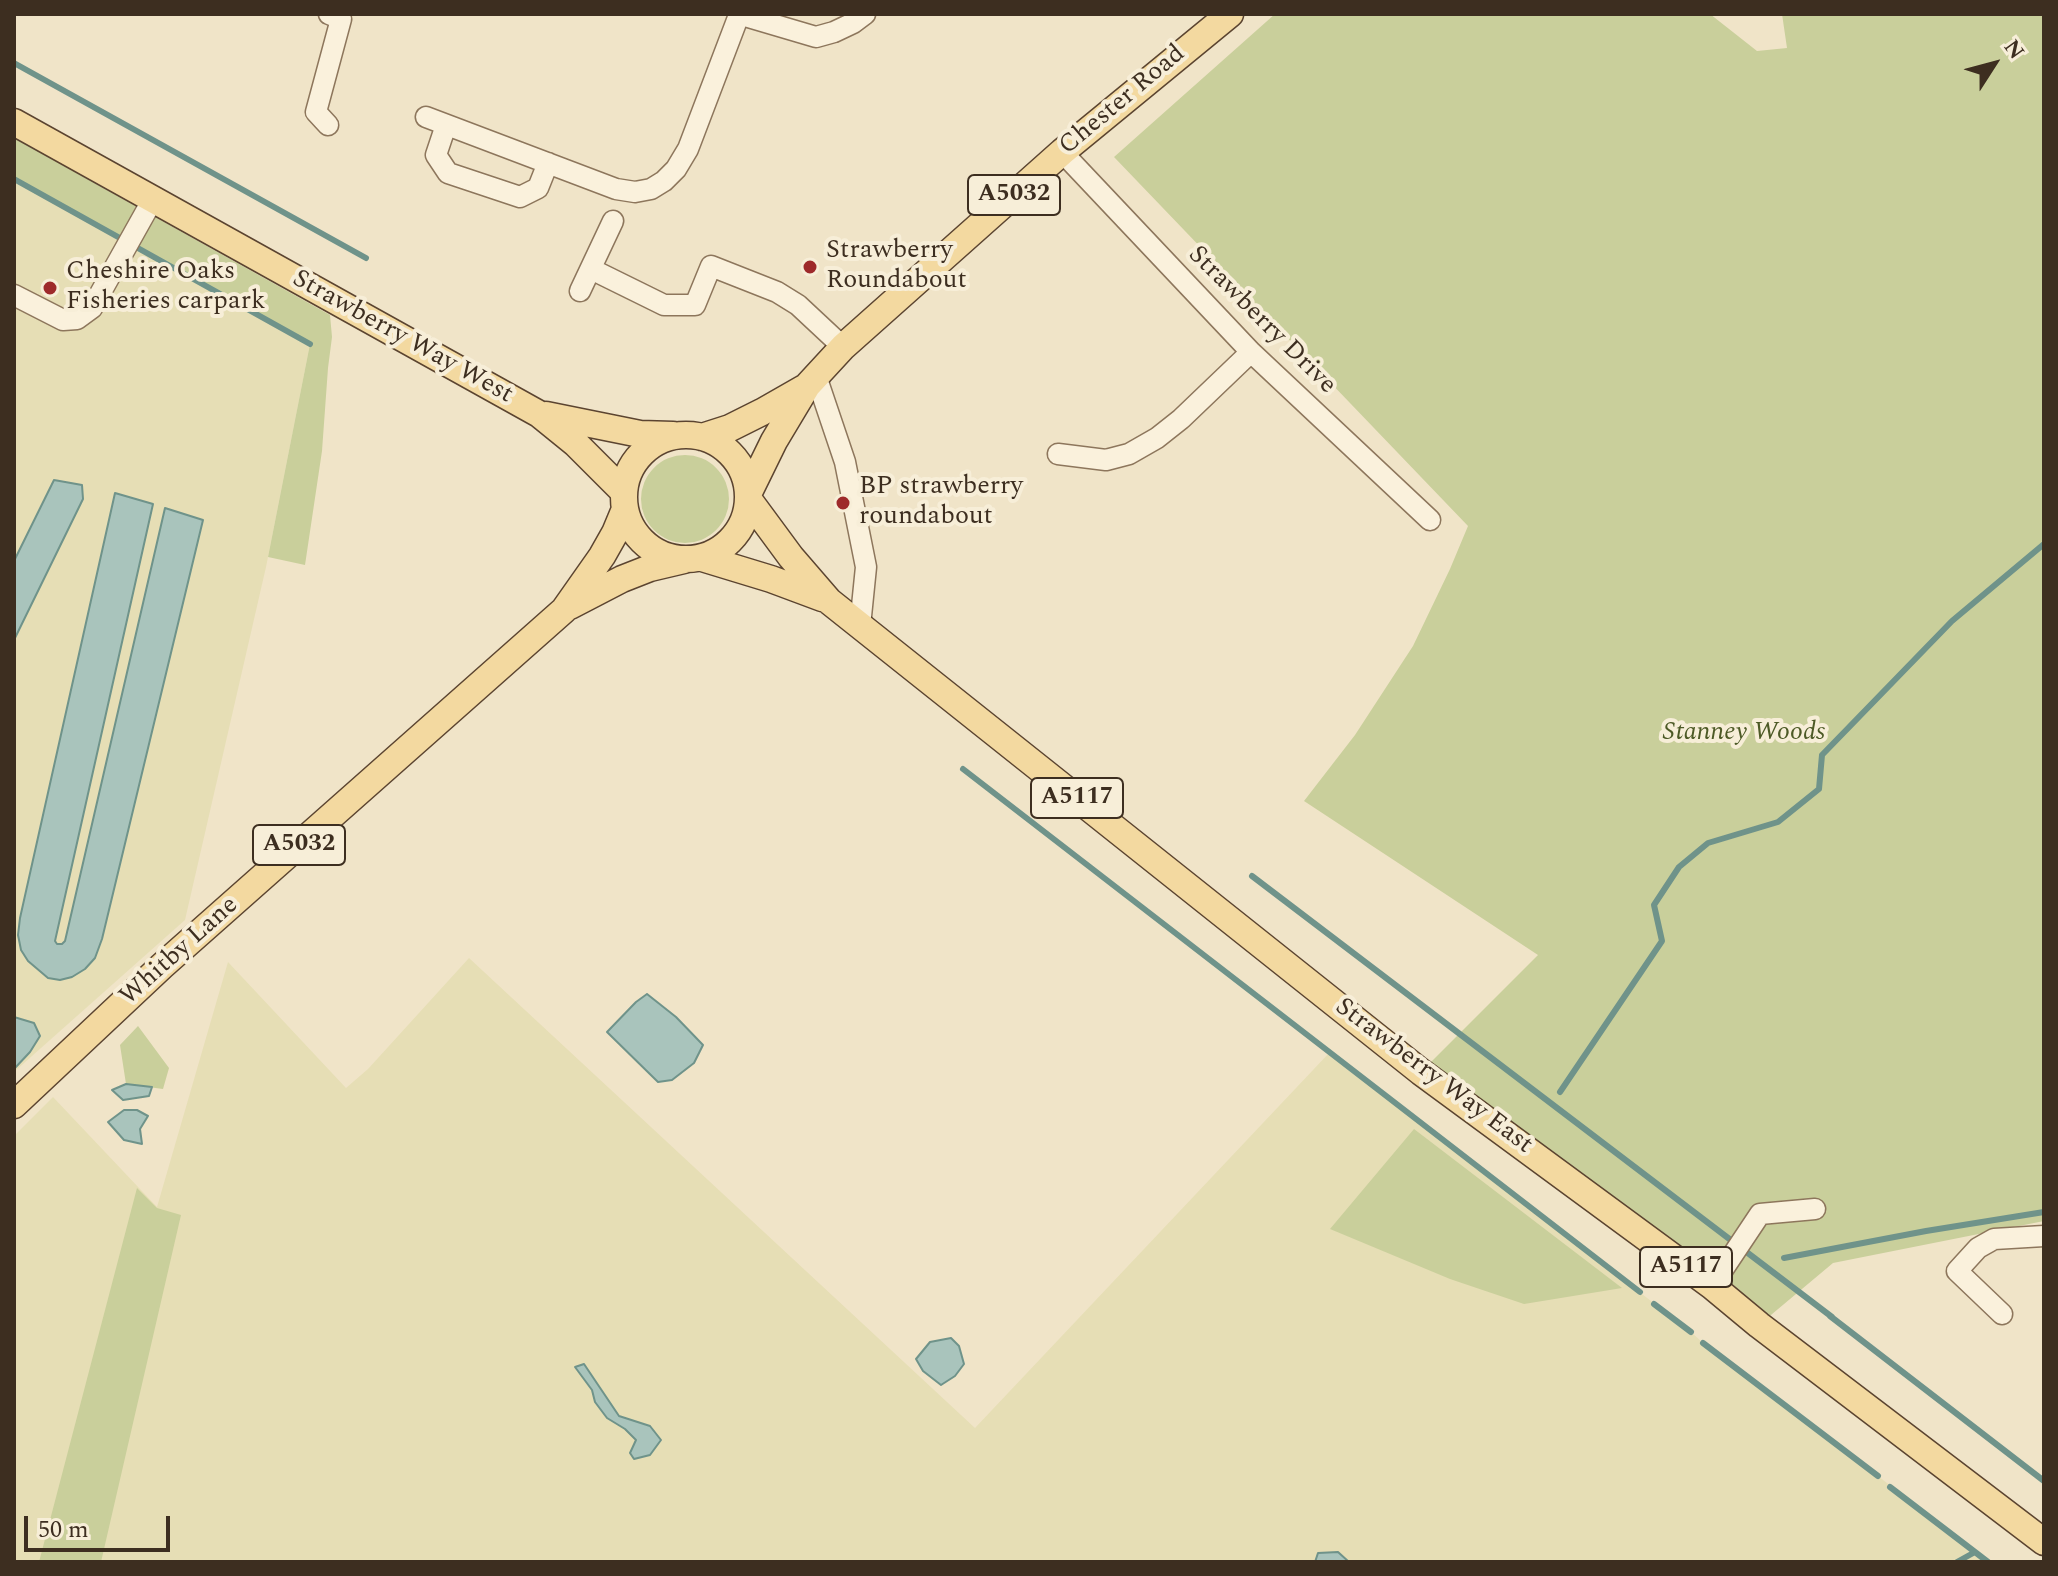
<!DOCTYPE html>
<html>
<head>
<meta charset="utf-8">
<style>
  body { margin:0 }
  #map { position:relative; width:2058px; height:1576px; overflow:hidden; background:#f0e4c8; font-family:Spectral,serif }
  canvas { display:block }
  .frame { position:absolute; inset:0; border:16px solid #3d2e20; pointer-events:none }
  .north { position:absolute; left:1954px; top:24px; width:80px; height:80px; -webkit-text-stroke:6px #f7eed8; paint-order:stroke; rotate:54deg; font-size:22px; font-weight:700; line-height:32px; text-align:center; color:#3d2e20 }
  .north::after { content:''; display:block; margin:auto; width:28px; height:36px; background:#3d2e20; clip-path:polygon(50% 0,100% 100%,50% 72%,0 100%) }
  .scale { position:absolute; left:24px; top:1516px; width:146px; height:36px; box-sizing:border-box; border:4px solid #3d2e20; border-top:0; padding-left:10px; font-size:24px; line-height:28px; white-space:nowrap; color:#3d2e20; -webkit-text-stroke:6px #f7eed8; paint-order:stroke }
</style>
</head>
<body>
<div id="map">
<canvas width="2058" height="1576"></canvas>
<div class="frame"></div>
<div class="north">N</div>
<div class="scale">50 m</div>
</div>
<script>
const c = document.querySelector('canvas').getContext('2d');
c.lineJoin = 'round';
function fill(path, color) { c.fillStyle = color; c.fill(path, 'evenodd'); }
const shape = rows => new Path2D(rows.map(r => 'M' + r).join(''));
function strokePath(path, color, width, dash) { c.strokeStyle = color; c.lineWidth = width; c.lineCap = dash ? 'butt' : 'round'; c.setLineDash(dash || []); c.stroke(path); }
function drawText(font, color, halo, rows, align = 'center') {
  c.font = font + ' Spectral,serif'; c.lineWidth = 8; c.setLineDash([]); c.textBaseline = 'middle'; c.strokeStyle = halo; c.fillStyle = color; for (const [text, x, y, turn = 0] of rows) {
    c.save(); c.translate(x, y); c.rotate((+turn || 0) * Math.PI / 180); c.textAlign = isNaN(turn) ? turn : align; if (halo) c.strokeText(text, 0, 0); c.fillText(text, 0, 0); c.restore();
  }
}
fill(shape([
  [14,179,310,344,266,567,185,920,14,1072,14,1069,30,1052,34,1023,14,1017],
  [469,958,975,1428,1330,1052,1691,1332,1703,1343,1878,1476,1988,1562,14,1562,14,1136,53,1097,157,1207,228,962,346,1088,368,1069]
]), '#e6deb5');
fill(shape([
  [1275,14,1710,14,1757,51,1787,48,1782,14,2044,14,2044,1221,1833,1263,1759,1325,1421,1072,1538,955,1304,801,1355,735,1413,646,1450,569,1468,526,1114,157],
  [14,138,330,315,332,337,328,368,322,451,305,565,268,557,310,344,14,179],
  '641 499a44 44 0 1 1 88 0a44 44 0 1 1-88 0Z',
  [138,1026,169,1068,163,1089,126,1084,120,1045],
  [1414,1129,1622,1288,1524,1304,1450,1279,1330,1229],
  [137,1188,157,1208,181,1215,101,1562,39,1562]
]), '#c9cf9b');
const water = shape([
  [54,480,82,485,83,499,14,640,14,561,54,480],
  [115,493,153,504,55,941,57,944,62,944,65,941,165,508,203,520,102,939,95,958,85,969,72,977,60,980,48,978,28,961,21,950,18,935,20,918,115,493],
  [647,994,676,1017,703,1045,694,1063,672,1080,658,1082,607,1032,636,1002,647,994],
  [14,1017,34,1023,40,1036,30,1052,14,1069,14,1017],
  [126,1084,152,1087,149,1096,123,1100,112,1090,126,1084],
  [124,1110,137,1110,148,1116,140,1129,142,1144,124,1140,108,1122,124,1110],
  [951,1338,959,1346,964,1364,955,1376,941,1385,923,1371,916,1359,930,1342,951,1338],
  [584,1364,619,1416,650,1426,661,1440,650,1455,634,1459,630,1453,636,1440,625,1429,607,1418,595,1402,592,1390,575,1367,584,1364],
  [1338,1552,1349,1562,1315,1562,1318,1553,1338,1552]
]);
fill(water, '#a9c4bc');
strokePath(water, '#6f938a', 2);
strokePath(shape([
  [14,63,366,258],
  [14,179,310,344],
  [963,769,1640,1292],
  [1252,876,1832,1317],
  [1560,1092,1662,941,1654,905,1679,867,1708,843,1778,822,1819,789,1822,755,1952,621,2044,544],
  [1784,1258,1926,1231,2044,1212],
  [1654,1304,1691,1332],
  [1830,1316,2044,1481],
  [1703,1343,1878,1476],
  [1890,1487,1975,1552,1957,1562],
  [1975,1552,1988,1562]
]), '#6f938a', 6);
const minor = shape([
  [738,14,816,37,834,32,853,23,865,14],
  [426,117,616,189,635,192,651,189,664,181,676,169,688,149,739,15],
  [328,125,316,112,341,19,329,14],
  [446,125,436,155,448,173,520,197,538,188,548,163],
  [1062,152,1251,352,1430,520],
  [591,269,664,305,695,305,711,266,777,292,798,305,843,347],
  [580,291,613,221],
  [14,295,63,320,77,319,92,308,153,199],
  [816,376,845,462,866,567,860,626],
  [1058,454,1106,460,1129,454,1157,438,1181,419,1251,352],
  [1712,1286,1760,1214,1815,1209],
  [2002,1314,1957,1271,1978,1248,1994,1239,2044,1236]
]);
const major = shape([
  [14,122,539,414,576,444,624,492],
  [546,415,640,434,673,435],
  '624 497a62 62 0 1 1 124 0a62 62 0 1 1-124 0Z',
  [702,437,730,428,762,412,804,388],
  [749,492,774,441,807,386,843,347,1062,152,1230,14],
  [749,500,791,557,829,601,1421,1072,1712,1286,1759,1325,2044,1542],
  [702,558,771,579,822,598],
  [570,606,622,579,650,568,684,560],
  [14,1105,162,966,564,610,602,556,615,533,625,509]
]);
strokePath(minor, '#8d765c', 23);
strokePath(major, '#5b4430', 29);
strokePath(minor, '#faf1dc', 20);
strokePath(major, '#f3d9a0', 26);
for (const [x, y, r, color] of [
  [810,267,8,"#9e2a2b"],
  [50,288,8,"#9e2a2b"],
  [843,503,8,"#9e2a2b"]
]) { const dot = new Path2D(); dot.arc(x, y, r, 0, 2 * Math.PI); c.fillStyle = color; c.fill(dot); strokePath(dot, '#f7eed8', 3); }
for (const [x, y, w] of [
  [1014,195,92],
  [1077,798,92],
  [299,845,92],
  [1686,1267,92]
]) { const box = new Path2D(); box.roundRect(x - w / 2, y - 20, w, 40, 6); c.fillStyle = '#f7eed8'; c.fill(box); strokePath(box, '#3d2e20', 2); }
drawText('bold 24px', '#3d2e20', null, [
  ["A5032",1014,195],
  ["A5117",1077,798],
  ["A5032",299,845],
  ["A5117",1686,1267]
]);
drawText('26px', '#3d2e20', '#f7eed8', [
  ["Chester Road",1123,101,-40],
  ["Strawberry Drive",1261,321,45],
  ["Strawberry Way West",402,338,29],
  ["Whitby Lane",180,952,-42],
  ["Strawberry Way East",1433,1077,37]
]);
drawText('26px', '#3d2e20', '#f7eed8', [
  ["Strawberry",826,252],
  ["Roundabout",826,282],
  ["Cheshire Oaks",66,273],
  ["Fisheries carpark",66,303],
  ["BP strawberry",859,488],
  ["roundabout",859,518]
], 'left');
drawText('italic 26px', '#4d5a26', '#f7eed8', [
  ["Stanney Woods",1744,734]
]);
</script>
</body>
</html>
